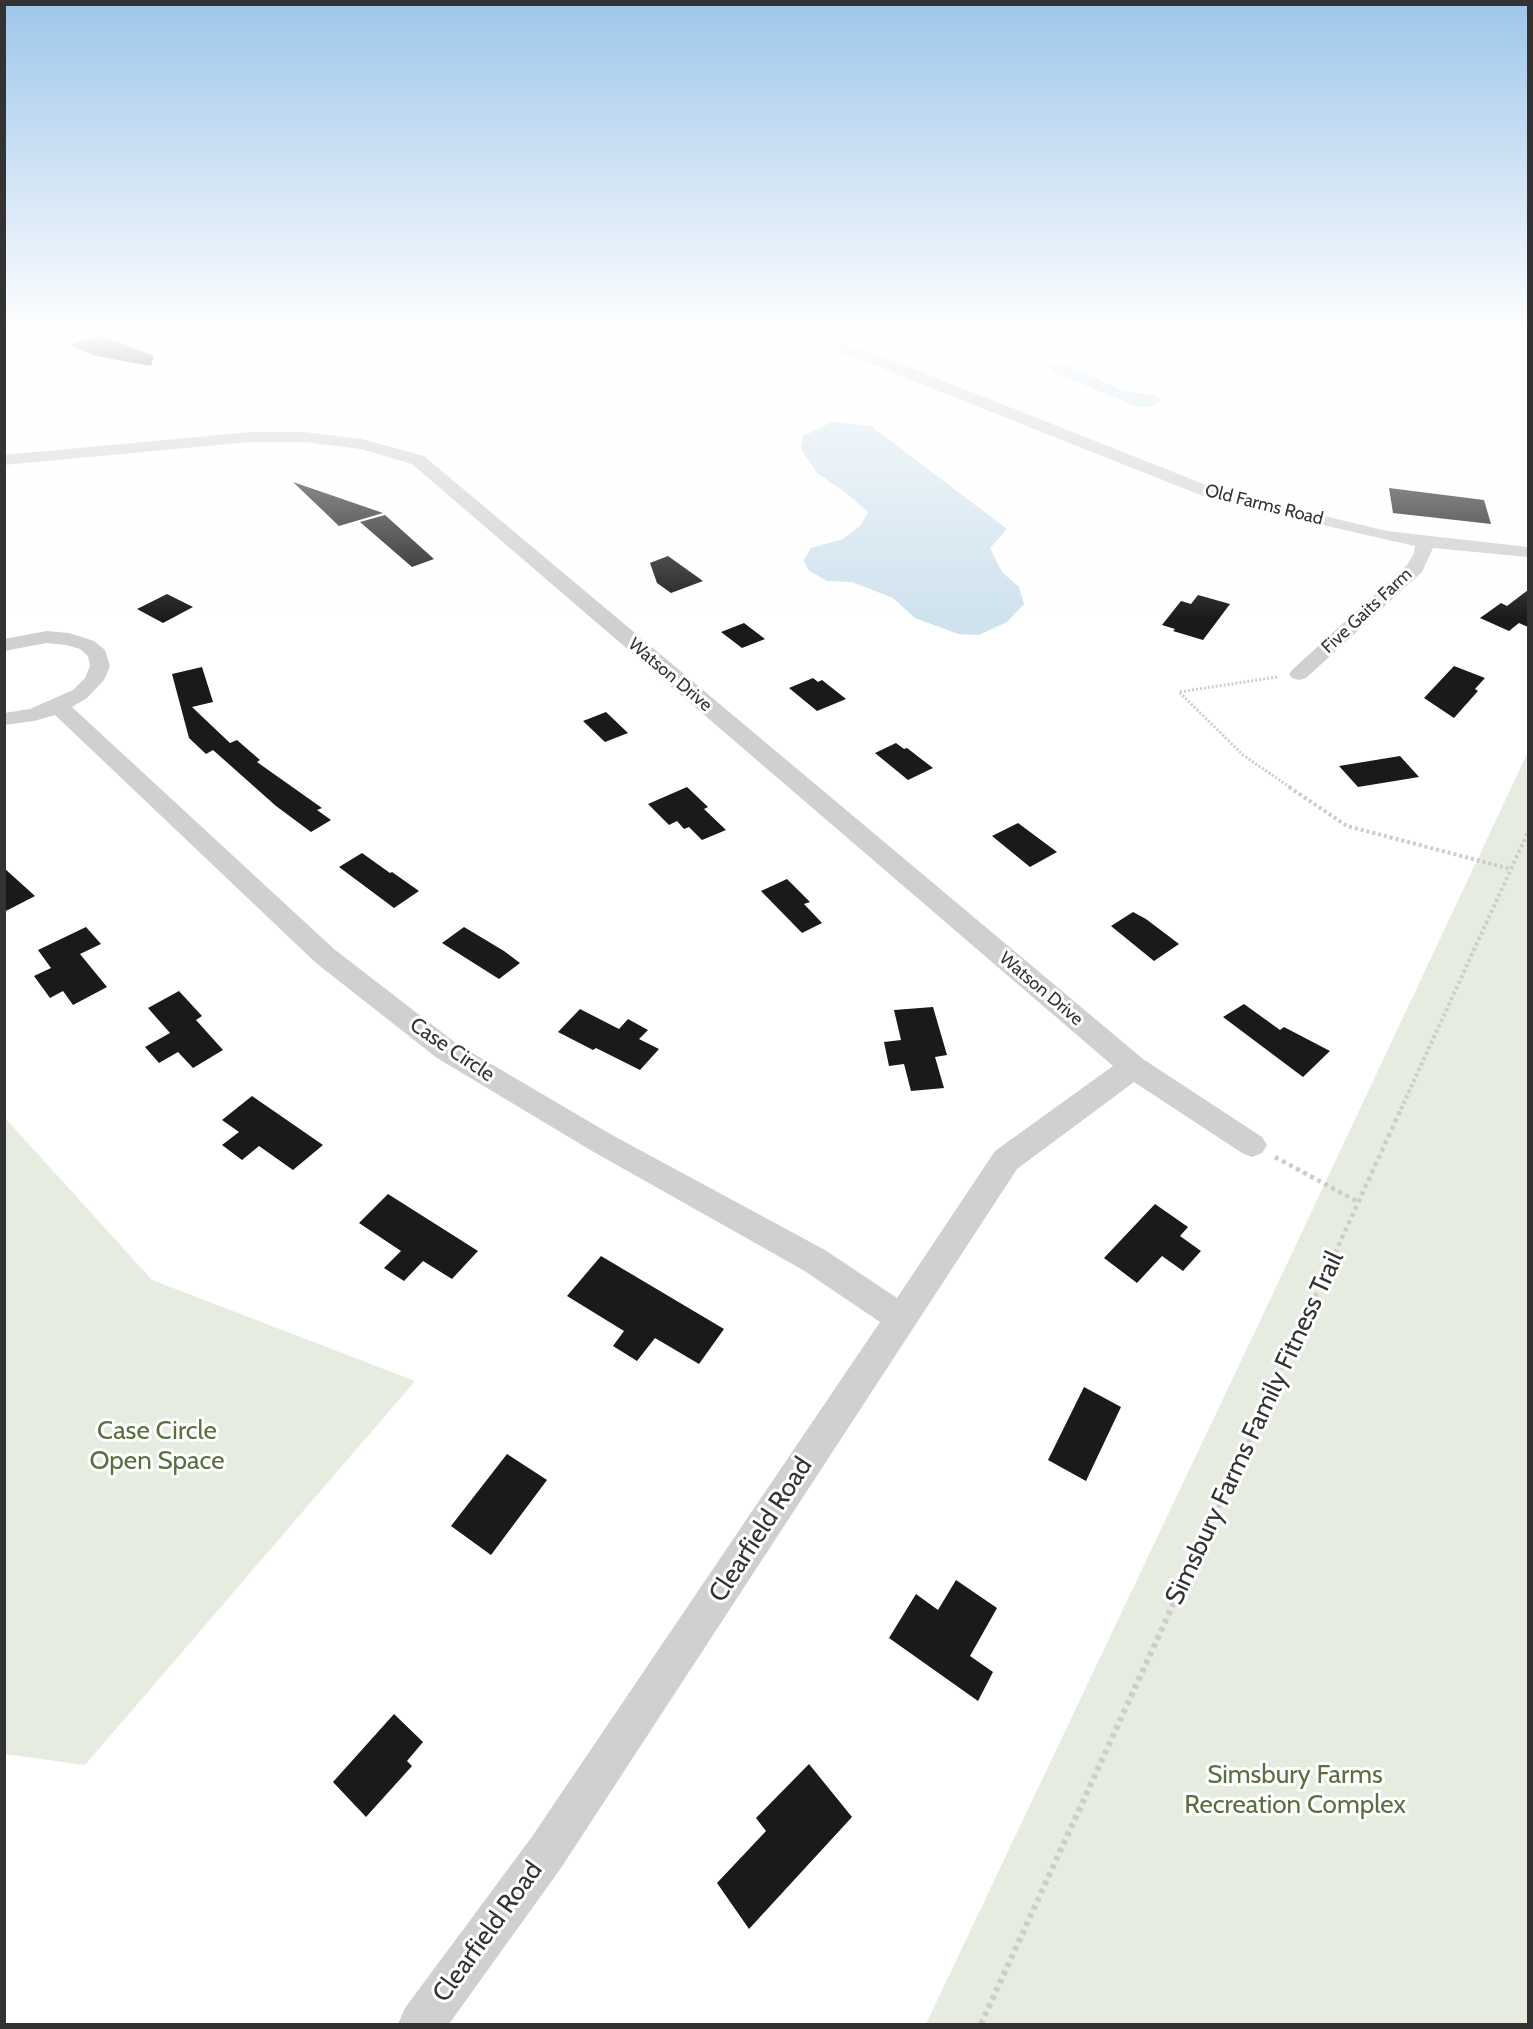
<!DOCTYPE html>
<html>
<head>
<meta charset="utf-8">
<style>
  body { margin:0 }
  #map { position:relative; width:1533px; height:2029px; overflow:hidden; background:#fff; font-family:Cabin,sans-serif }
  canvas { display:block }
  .frame { position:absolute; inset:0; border:6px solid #333; pointer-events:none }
</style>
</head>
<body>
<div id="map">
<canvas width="1533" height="2029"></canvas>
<div class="frame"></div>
</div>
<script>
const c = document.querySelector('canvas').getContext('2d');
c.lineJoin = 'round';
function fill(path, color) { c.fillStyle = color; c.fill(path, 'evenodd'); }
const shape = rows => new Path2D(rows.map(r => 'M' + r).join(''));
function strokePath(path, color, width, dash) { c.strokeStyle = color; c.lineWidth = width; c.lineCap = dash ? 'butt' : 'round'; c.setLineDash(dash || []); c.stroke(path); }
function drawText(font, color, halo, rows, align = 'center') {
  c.font = font + ' Cabin,sans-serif'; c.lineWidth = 6; c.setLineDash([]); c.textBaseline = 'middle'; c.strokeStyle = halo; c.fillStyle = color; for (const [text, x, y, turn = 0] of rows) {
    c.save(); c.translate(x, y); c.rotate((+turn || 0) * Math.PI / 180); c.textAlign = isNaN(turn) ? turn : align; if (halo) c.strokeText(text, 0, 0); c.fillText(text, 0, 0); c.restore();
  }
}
fill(shape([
  [1528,752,1528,2024,926,2024,1269,1302],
  [5,1118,152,1280,415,1381,85,1765,5,1754]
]), '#e6ecdf');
fill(shape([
  [1056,363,1072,367,1122,390,1156,396,1162,401,1147,407,1134,406,1056,373,1048,366],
  [832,422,871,426,1007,529,990,548,1002,572,1019,587,1024,604,1007,622,979,635,958,634,915,618,893,598,852,582,827,581,808,570,804,560,811,548,843,539,861,525,868,512,845,492,817,473,801,449,803,436]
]), '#cfe2ee');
fill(shape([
  [100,335,154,356,151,366,96,356,70,345],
  [293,482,383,513,339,526],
  [1389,488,1484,500,1491,524,1393,513],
  [385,515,434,559,412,567,360,522],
  [668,556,703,581,671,593,657,583,650,563],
  [1528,590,1528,627,1519,623,1509,631,1480,618,1501,603,1507,606],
  [167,594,193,607,163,623,137,609],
  [1198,595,1230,604,1203,640,1173,631,1175,629,1162,625,1181,601,1191,604],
  [744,623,765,639,742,648,721,632],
  [1454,666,1485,678,1475,689,1478,691,1454,718,1424,698],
  [202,667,213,702,192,707,230,743,237,740,260,760,257,762,322,808,317,810,331,820,311,832,276,806,213,750,206,754,189,738,172,674],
  [813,678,818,682,822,680,846,699,817,711,789,688],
  [606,712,628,733,605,742,583,721],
  [896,743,904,749,907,748,933,768,908,780,875,753],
  [1400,756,1419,777,1358,787,1339,766],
  [687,787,708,807,704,809,726,830,702,840,689,827,684,829,677,821,669,825,648,804],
  [1018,823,1057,852,1030,867,992,836],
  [362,853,390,873,392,872,419,891,394,908,339,867],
  [4,868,35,896,4,912],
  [787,879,810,902,804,904,822,923,802,933,761,891],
  [1133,912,1146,919,1179,944,1154,961,1111,926],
  [86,927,101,944,80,954,107,987,73,1005,63,991,50,998,34,976,51,968,38,950],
  [464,927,504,951,520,963,499,979,442,943],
  [179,991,202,1016,196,1020,223,1050,193,1068,178,1052,159,1063,145,1047,170,1033,148,1008],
  [1244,1004,1280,1030,1284,1027,1330,1051,1303,1077,1223,1017],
  [933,1007,947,1055,935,1057,944,1088,911,1091,904,1064,889,1066,884,1042,901,1040,894,1010],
  [580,1009,619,1029,628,1019,648,1030,639,1039,659,1049,640,1070,596,1048,593,1050,558,1032],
  [252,1096,323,1145,293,1170,259,1146,242,1160,222,1145,239,1132,222,1120],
  [388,1194,478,1251,452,1279,423,1261,404,1281,384,1268,401,1251,359,1223],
  [1155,1204,1188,1227,1180,1236,1201,1251,1183,1271,1162,1256,1137,1283,1104,1258],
  [601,1256,724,1329,699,1364,655,1338,637,1361,613,1346,624,1331,567,1296],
  [1084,1387,1121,1407,1086,1481,1048,1460],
  [507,1454,547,1480,491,1555,451,1526],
  [956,1580,997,1608,970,1656,993,1672,978,1701,889,1638,916,1594,938,1610],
  [394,1714,423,1742,407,1761,412,1766,366,1817,333,1782],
  [809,1764,852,1817,749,1929,717,1883,766,1831,756,1818]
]), '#1a1a1a');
strokePath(shape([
  [1277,677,1179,692,1243,755,1291,788]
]), '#cdcdcd', 3, [2, 2]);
strokePath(shape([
  [1289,787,1347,826,1511,869],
  [1401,1109,1528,832]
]), '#cdcdcd', 4, [3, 3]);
strokePath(shape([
  [1275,1157,1358,1202],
  [1215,1515,1402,1107]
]), '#cdcdcd', 4.5, [4, 4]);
strokePath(shape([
  [981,2024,1215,1513]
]), '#cdcdcd', 6, [4.5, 4.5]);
fill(shape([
  [803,335,822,335,911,368,1224,492,1387,531,1528,547,1528,557,1433,548,1422,572,1306,678,1299,680,1292,678,1289,674,1292,670,1407,565,1414,553,1415,546,1213,500,805,338,803,335],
  [250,432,304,432,362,439,424,456,1143,1059,1262,1137,1267,1145,1262,1153,1252,1157,1242,1153,1134,1082,1017,1169,561,1868,449,2024,398,2024,405,2008,531,1838,880,1322,803,1270,592,1151,437,1058,316,963,55,715,34,721,4,725,4,713,30,709,73,690,85,678,90,666,88,656,80,649,66,645,47,643,4,651,4,639,47,631,69,633,94,641,105,650,110,666,104,680,87,698,72,707,334,949,457,1044,612,1135,825,1250,897,1298,995,1151,1113,1066,412,464,361,449,304,442,250,442,4,465,4,455,250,432]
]), '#d0d0d0');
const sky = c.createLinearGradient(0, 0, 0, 619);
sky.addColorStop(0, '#9ec6ea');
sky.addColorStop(0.54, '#fff');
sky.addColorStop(1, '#ffffff00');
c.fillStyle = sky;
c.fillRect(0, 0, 1533, 619);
drawText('18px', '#333', '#fff', [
  ["Old Farms Road",1264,505,14],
  ["Five Gaits Farm",1367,611,-43],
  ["Watson Drive",670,675,40],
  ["Watson Drive",1041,989,40]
]);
drawText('21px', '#333', '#fff', [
  ["Case Circle",452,1050,34]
]);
drawText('26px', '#333', '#fff', [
  ["Simsbury Farms Family Fitness Trail",1255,1428,-65],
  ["Clearfield Road",761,1530,-57],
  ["Clearfield Road",488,1932,-54]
]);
drawText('26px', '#56703f', '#fff', [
  ["Case Circle",157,1431],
  ["Open Space",157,1461],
  ["Simsbury Farms",1295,1775],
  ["Recreation Complex",1295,1805]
]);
</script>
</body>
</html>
